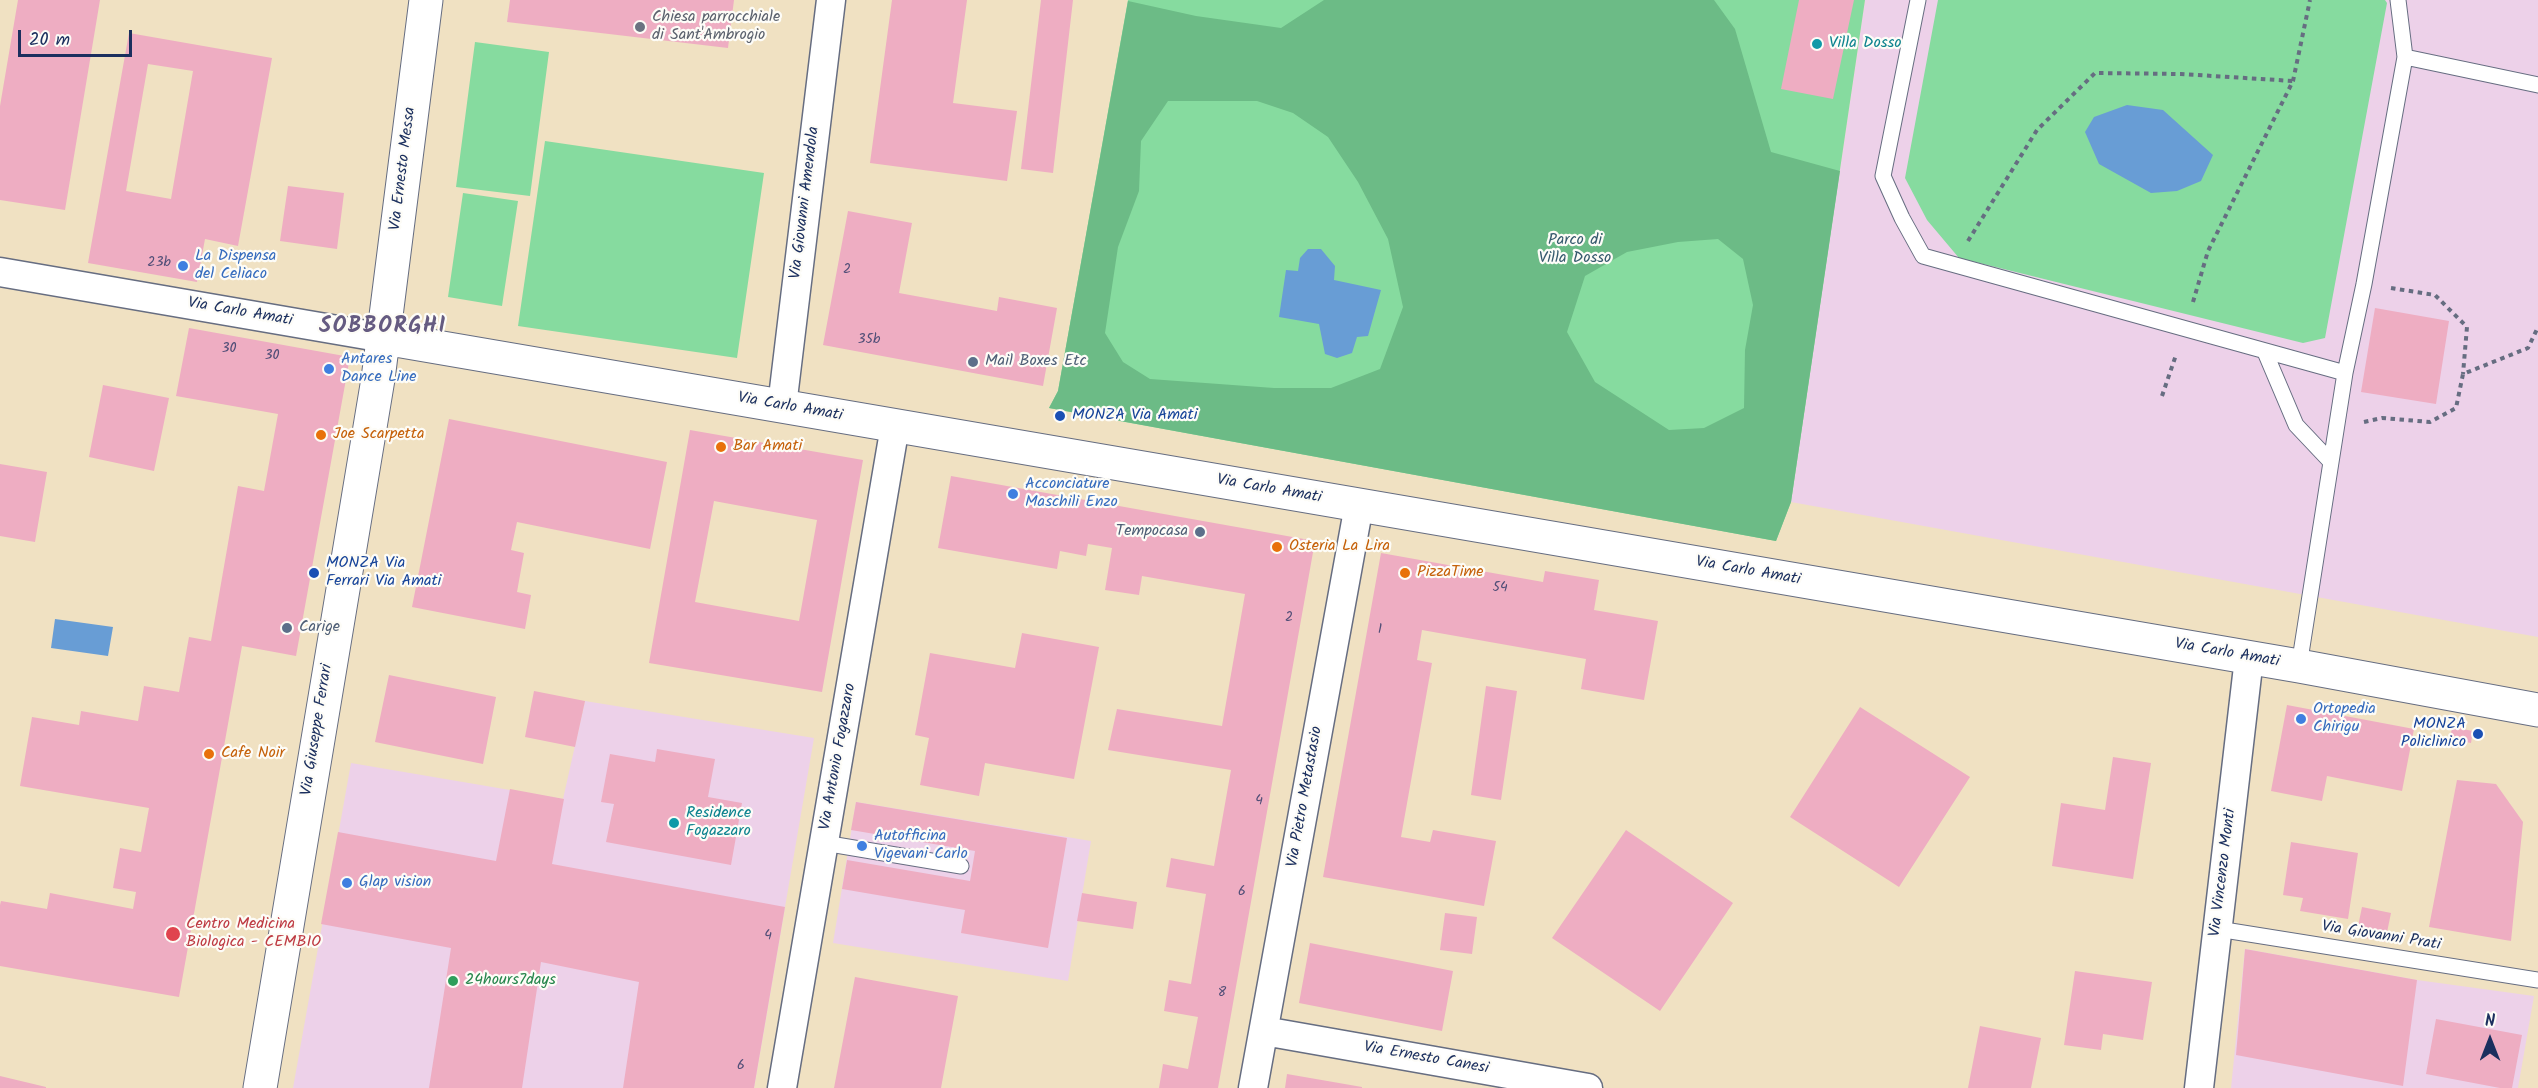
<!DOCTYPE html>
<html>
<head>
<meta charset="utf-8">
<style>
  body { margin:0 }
  #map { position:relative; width:2538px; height:1088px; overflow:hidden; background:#f0e1c2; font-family:Kalam,sans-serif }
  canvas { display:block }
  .north { position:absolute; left:2460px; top:1010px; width:60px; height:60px; -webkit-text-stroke:4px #fdfcf7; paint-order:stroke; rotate:0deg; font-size:16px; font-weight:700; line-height:24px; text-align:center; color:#1b2f5e }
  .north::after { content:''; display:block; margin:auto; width:21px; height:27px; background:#1b2f5e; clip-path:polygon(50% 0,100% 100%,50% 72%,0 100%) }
  .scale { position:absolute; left:18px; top:30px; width:114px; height:27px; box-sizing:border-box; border:3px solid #1b2f5e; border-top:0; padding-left:8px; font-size:18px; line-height:21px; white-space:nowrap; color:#1b2f5e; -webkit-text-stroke:4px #fdfcf7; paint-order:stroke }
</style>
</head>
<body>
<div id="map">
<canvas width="2538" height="1088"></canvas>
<div class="north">N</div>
<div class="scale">20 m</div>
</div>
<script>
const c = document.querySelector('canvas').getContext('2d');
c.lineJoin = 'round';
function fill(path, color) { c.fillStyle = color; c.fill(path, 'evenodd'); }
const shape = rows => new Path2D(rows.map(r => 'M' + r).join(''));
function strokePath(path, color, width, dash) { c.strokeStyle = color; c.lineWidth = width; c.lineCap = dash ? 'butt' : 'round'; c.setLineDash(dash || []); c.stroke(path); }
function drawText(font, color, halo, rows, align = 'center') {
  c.font = font + ' Kalam,sans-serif'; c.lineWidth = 4.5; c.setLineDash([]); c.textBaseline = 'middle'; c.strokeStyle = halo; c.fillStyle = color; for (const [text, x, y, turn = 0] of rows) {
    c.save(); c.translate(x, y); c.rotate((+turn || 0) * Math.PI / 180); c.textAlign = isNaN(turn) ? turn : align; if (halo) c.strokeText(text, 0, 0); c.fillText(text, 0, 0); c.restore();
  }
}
fill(shape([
  [1865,0,2538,0,2538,637,1791,502],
  [585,701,814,738,754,1088,293,1088,351,763,563,799],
  [856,802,1091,841,1068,981,833,943],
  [2245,949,2417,980,2534,996,2518,1088,2231,1088]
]), '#edd1e9');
fill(shape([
  [1128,0,1865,0,1791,502,1776,541,1049,408,1058,391],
  [1938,0,2385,0,2387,3,2325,338,2303,343,1959,258,1927,220,1905,178],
  [475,42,549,52,530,196,456,187],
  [545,141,764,173,737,358,518,326],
  [463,193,518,201,502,306,448,297]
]), '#86db9f');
fill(shape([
  [1324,0,1714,0,1735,29,1771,152,1840,171,1791,502,1776,541,1049,408,1058,391,1128,1,1196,16,1281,28],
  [1168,101,1257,101,1293,113,1328,137,1358,182,1388,239,1403,307,1380,369,1331,388,1274,388,1150,379,1123,362,1105,333,1118,247,1139,191,1141,141],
  [1718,239,1743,259,1753,305,1745,350,1744,408,1704,428,1669,430,1595,382,1567,332,1585,276,1627,252,1678,242]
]), '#6cbb86');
fill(shape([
  [2127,105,2163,110,2213,155,2201,181,2177,191,2151,193,2099,164,2085,132,2094,117],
  [1308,249,1321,249,1335,266,1334,280,1381,290,1368,336,1357,337,1352,353,1337,358,1325,354,1319,324,1279,317,1286,270,1298,271,1300,258],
  [55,619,113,627,108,656,51,648]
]), '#689dd5');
fill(shape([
  [18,0,100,0,65,210,0,200,0,106],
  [510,0,734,0,728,48,507,22],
  [892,0,967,0,953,103,1017,111,1007,181,870,163],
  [1041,0,1073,0,1053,173,1021,169],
  [1799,0,1854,0,1833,99,1781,89],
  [129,33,272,58,238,246,205,239,197,282,88,263],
  [148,64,193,71,171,199,126,191],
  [288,186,344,193,337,249,280,241],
  [848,211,912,223,899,293,997,311,999,297,1057,308,1043,386,823,345],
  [2375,308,2449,321,2436,404,2361,392],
  [189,328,350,357,296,656,242,646,179,997,0,966,0,905,1,901,47,909,50,893,133,909,136,892,113,888,120,848,141,852,149,808,20,786,32,717,79,725,81,711,138,721,144,686,179,692,189,637,211,641,238,486,264,491,278,414,176,396],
  [103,385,169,398,154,471,89,457],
  [449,419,667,462,650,549,517,522,511,550,524,553,517,592,531,595,525,629,412,607],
  [690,430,863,460,822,692,649,663],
  [714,501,817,520,799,621,695,602],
  [0,464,47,472,35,542,0,536],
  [951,476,1315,541,1218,1088,1159,1088,1163,1064,1188,1069,1198,1017,1164,1011,1169,980,1191,984,1206,894,1166,887,1171,858,1214,866,1231,770,1108,750,1117,709,1222,726,1245,594,1142,576,1139,595,1105,590,1112,548,1088,544,1086,556,1060,551,1057,569,938,548],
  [1381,553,1543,582,1545,571,1599,580,1594,610,1658,621,1644,700,1581,689,1586,659,1422,630,1417,660,1432,663,1401,837,1430,842,1433,830,1496,841,1484,906,1323,877],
  [1022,633,1099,647,1074,779,985,763,979,796,920,785,929,738,915,735,930,653,1015,668],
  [389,675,496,697,483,764,375,742],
  [1486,686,1517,691,1501,800,1471,795],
  [534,691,585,701,575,747,525,737],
  [2287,705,2414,729,2402,791,2327,776,2322,801,2271,791],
  [1860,707,1970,777,1899,887,1790,817],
  [2452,727,2473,731,2471,743,2450,739],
  [657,749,715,759,708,797,742,803,731,865,606,842,614,804,601,802,610,754,655,762],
  [2113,757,2151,763,2133,879,2052,866,2061,803,2105,810],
  [2457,780,2496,784,2523,822,2511,941,2429,927],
  [510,789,564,799,552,864,785,907,754,1088,623,1088,639,982,541,962,522,1088,429,1088,451,948,321,924,338,832,496,861],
  [856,802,1067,838,1048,948,961,933,965,910,842,889,847,860,970,881,975,851,851,830],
  [1626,830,1733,903,1660,1011,1552,938],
  [2291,842,2358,853,2348,919,2300,911,2303,898,2283,895],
  [1082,893,1137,902,1133,929,1077,921],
  [2362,907,2391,913,2385,942,2356,936],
  [1445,913,1477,917,1472,954,1440,950],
  [1310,943,1453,971,1442,1031,1299,1003],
  [2245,949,2417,980,2403,1086,2236,1055],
  [2075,971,2152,982,2143,1040,2103,1034,2101,1050,2064,1045],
  [855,977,958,996,941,1088,834,1088],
  [2436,1019,2522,1035,2512,1088,2500,1088,2426,1074],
  [1980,1026,2041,1038,2031,1088,1968,1088],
  [1287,1074,1362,1087,1362,1088,1285,1088],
  [0,1076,46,1087,46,1088,0,1088]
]), '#eeadc2');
const lane = shape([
  [1918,0,1883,176,1902,218,1923,256,2345,373],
  [2398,0,2405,57,2538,85],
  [2265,352,2296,425,2330,461],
  [2299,666,2345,373,2364,284,2405,57],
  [824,843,961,866],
  [2218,929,2538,980]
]);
const street = shape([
  [0,272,384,338],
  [782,406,831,0],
  [1264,1031,1588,1088],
  [782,1088,895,426],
  [1253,1088,1359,505],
  [2199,1088,2249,658]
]);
const secondary = shape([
  [384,338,2299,666,2538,710],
  [260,1088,378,379,426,0]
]);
strokePath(lane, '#666d81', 17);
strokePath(street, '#666d81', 31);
strokePath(secondary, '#666d81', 35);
strokePath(shape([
  [1968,241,2037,130,2095,73,2181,74,2293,81],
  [2391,288,2435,295,2467,327,2463,374],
  [2193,302,2208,251,2293,81,2310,0],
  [2162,396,2176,355],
  [2364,422,2382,418,2430,422,2456,408,2463,374,2528,348,2538,327]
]), '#666d81', 4, [4.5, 4.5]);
strokePath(lane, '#fff', 15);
strokePath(street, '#fff', 28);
strokePath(secondary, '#fff', 33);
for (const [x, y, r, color] of [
  [640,27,6,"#6b7280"],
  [1817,44,6,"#0f9aa8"],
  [183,266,6,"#3f7fe0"],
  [973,362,6,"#5c6f8a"],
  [329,369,6,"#3f7fe0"],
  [1060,416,6,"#1a4fb4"],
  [321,435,6,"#e8710a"],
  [721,447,6,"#e8710a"],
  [1013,494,6,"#3f7fe0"],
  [1200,532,6,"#5c6f8a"],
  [1277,547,6,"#e8710a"],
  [314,573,6,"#1a4fb4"],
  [1405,573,6,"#e8710a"],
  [287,628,6,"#5c6f8a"],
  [2301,719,6,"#3f7fe0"],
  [2478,734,6,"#1a4fb4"],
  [209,754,6,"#e8710a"],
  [674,823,6,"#0f9aa8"],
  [862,846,6,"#3f7fe0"],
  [347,883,6,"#3f7fe0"],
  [173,934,8,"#e0444e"],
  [453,981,6,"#2e9e5b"]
]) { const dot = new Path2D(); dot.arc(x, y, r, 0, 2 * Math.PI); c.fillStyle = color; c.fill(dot); strokePath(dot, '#fdfcf7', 2); }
drawText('14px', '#504e77', null, [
  ["23b",159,264],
  ["2",847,271],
  ["35b",869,341],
  ["30",229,350],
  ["30",272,357],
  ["54",1500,589],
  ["2",1289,619],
  ["1",1380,631],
  ["4",1259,802],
  ["6",1242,893],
  ["4",768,937],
  ["8",1222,994],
  ["6",741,1067]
]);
drawText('16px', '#5b616d', '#fdfcf7', [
  ["Chiesa parrocchiale",652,18],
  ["di Sant'Ambrogio",652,36]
], 'left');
drawText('16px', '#0d838f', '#fdfcf7', [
  ["Villa Dosso",1829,44],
  ["Residence",686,814],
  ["Fogazzaro",686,832]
], 'left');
drawText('16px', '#1b2f5e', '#fdfcf7', [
  ["Via Ernesto Messa",404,169,-83],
  ["Via Giovanni Amendola",806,203,-83],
  ["Via Carlo Amati",240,313,10],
  ["Via Carlo Amati",790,408,10],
  ["Via Carlo Amati",1269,490,10],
  ["Via Carlo Amati",1748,572,10],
  ["Via Carlo Amati",2227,654,10],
  ["Via Giuseppe Ferrari",318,730,-81],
  ["Via Antonio Fogazzaro",839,757,-80],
  ["Via Pietro Metastasio",1306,797,-80],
  ["Via Vincenzo Monti",2224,873,-83],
  ["Via Giovanni Prati",2381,937,9],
  ["Via Ernesto Canesi",1426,1059,10]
]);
drawText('16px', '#365a6e', '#fdfcf7', [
  ["Parco di",1575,241],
  ["Villa Dosso",1575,259]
]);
drawText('16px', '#366cbe', '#fdfcf7', [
  ["La Dispensa",195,257],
  ["del Celiaco",195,275],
  ["Antares",341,360],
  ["Dance Line",341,378],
  ["Acconciature",1025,485],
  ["Maschili Enzo",1025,503],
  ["Ortopedia",2313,710],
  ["Chirigu",2313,728],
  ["Autofficina",874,837],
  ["Vigevani Carlo",874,855],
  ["Glap vision",359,883]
], 'left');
drawText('16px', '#4e5e75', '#fdfcf7', [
  ["Mail Boxes Etc",985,362],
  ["Tempocasa",1188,532,"right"],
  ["Carige",299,628]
], 'left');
drawText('16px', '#164399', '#fdfcf7', [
  ["MONZA Via Amati",1072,416],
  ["MONZA Via",326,564],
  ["Ferrari Via Amati",326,582],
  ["MONZA",2466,725,"right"],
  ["Policlinico",2466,743,"right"]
], 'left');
drawText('16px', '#c56008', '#fdfcf7', [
  ["Joe Scarpetta",333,435],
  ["Bar Amati",733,447],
  ["Osteria La Lira",1289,547],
  ["PizzaTime",1417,573],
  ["Cafe Noir",221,754]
], 'left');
drawText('16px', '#be3a42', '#fdfcf7', [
  ["Centro Medicina",186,925],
  ["Biologica - CEMBIO",186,943]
], 'left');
drawText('16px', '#27864d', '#fdfcf7', [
  ["24hours7days",465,981]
], 'left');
c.letterSpacing = '1.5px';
drawText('bold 22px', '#655b81', '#fdfcf7', [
  ["SOBBORGHI",383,328]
]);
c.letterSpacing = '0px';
</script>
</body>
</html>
